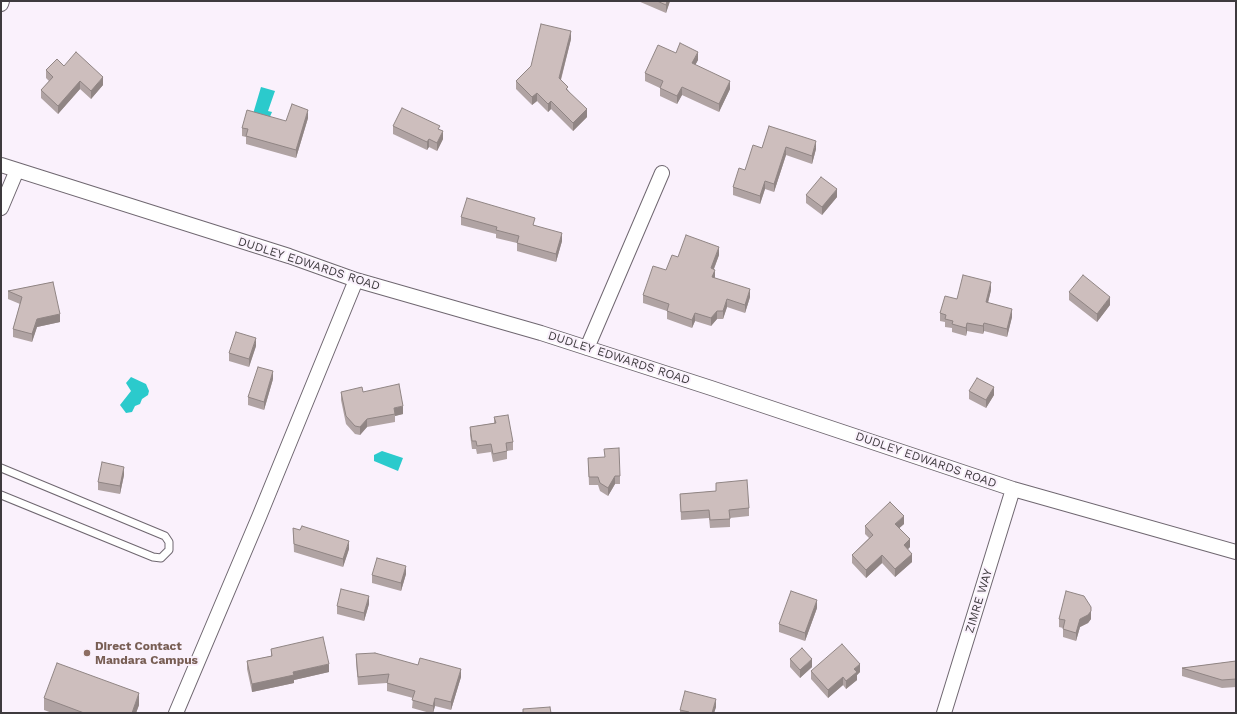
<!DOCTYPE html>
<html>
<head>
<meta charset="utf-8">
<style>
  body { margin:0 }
  #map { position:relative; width:1237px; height:714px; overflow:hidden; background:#faf1fc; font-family:"Work Sans",sans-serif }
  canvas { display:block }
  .frame { position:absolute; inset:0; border:2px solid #3e3a3e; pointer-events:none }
</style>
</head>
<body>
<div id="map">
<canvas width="1237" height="714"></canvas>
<div class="frame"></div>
</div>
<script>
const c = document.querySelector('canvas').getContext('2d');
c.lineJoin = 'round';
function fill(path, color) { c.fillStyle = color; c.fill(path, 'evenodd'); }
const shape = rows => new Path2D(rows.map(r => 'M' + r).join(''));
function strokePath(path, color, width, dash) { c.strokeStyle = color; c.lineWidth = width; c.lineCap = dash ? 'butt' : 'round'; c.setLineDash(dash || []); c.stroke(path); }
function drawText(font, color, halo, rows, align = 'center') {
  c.font = font + ' "Work Sans",sans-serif'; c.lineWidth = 4; c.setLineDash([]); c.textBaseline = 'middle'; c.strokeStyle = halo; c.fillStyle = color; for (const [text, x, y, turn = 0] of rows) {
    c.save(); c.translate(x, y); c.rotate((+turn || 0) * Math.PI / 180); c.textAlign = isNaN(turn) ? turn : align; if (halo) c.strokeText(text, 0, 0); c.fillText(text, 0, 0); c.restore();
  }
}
fill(shape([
  [261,87,275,91,268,111,272,112,269,119,253,114],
  [131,377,146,384,149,391,148,395,142,399,140,404,135,406,132,412,126,413,120,405,131,391,126,383],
  [382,451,403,458,398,471,374,461,374,455]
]), '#2bcacc');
const service = shape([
  [1,468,165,536,169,542,169,550,161,558,153,557,1,495]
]);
const minor = shape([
  [1,4,2,1],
  [1,165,289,256,356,280,541,333,711,388,1013,489,1236,552],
  [1,208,17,170],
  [587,348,662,173],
  [176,713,259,517,356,280],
  [944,713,1013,489]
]);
strokePath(service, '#6f6770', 9);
strokePath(minor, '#6f6770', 16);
strokePath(service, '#fff', 7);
strokePath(minor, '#fff', 14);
fill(shape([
  [638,1,670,1,666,13],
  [571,39,561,80,587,117,573,131,551,109,548,112,537,101,532,105,516,89,516,81],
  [676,53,698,60,695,65,730,89,719,112,682,95,677,104,660,96,660,88,645,81,645,73],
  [64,66,103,85,91,99,80,89,58,114,41,98,41,90,49,81,46,78,46,70],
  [308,118,296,158,246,144,246,137,242,136,242,128,286,121],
  [393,126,440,130,443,139,437,151,429,147,427,150,393,134],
  [769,126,816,149,812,164,786,155,774,192,765,189,760,204,733,195,733,187,745,170,762,148],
  [806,195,837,197,822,215,806,203],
  [461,217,535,225,562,241,556,262,517,251,517,243,496,238,496,234,461,225],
  [719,255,714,269,715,278,750,297,745,313,727,307,723,319,717,319,711,326,695,321,692,328,667,319,667,311,643,303,643,295,678,257],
  [53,282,60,322,37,327,32,342,13,337,13,329,20,304,8,299,8,291],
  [991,290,988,303,1012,317,1007,337,984,331,983,334,967,331,966,336,952,332,952,328,945,327,945,322,940,321,940,313],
  [1069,292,1110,305,1097,322,1069,300],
  [256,346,249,367,229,361,229,353],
  [273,379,264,410,248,405,248,397],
  [969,391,994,395,986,408,969,399],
  [341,392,363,392,403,414,395,416,395,422,367,427,360,435,355,434,346,424,341,400],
  [494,417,513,442,513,450,507,451,507,459,493,462,491,452,477,454,476,449,472,449,470,435,470,427,494,423],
  [588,458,620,476,620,484,615,484,608,496,600,491,598,485,589,485],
  [124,475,120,494,98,490,98,482],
  [716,483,749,508,749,516,730,518,730,527,710,528,709,518,681,520,680,494,716,491],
  [904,524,899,528,910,547,908,549,912,562,895,577,882,563,866,578,852,563,852,555,869,538,865,534,865,526],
  [293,528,349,549,343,567,294,552],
  [406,574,401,591,372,583,372,575],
  [369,604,364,621,337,614,337,606],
  [817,608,805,641,779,632,779,624],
  [1059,619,1091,619,1088,623,1080,627,1076,641,1063,637,1063,628,1059,627],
  [271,649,329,672,294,680,294,683,252,692,247,669,247,661,271,656],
  [356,654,461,677,451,710,435,706,433,713,430,713,412,708,413,698,387,691,387,683,358,685,356,662],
  [790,659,812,667,800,678,790,667],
  [1236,661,1236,687,1222,688,1182,676,1182,668],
  [811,671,860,672,857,675,857,680,846,689,843,685,828,698,811,679],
  [44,698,139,705,136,713,52,713,44,710],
  [716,707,714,713,680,713,680,710]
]), '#b0a3a3');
fill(shape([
  [667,1,670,1,666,13,666,5],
  [571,31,571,39,559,86,559,78],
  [698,52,698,60,692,71,692,63],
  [103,77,103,85,91,99,91,91],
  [80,81,80,89,58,114,58,106],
  [730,81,730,89,719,112,719,104],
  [682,87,682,95,677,104,677,96],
  [537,93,537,101,532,105,532,97],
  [551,101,551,109,548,112,548,104],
  [587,109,587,117,573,131,573,123],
  [308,110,308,118,296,158,296,150],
  [443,131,443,139,437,151,437,143],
  [429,139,429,147,427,150,427,142],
  [816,141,816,149,812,164,812,156],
  [786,147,786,155,774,192,774,184],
  [765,181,765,189,760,204,760,196],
  [837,189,837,197,822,215,822,207],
  [562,233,562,241,556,262,556,254],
  [719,247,719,255,711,276,711,268],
  [715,270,715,278,712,277],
  [991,282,991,290,986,310,986,302],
  [750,289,750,297,745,313,745,305],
  [1110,297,1110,305,1097,322,1097,314],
  [727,299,727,307,723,319,723,311],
  [1012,309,1012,317,1007,337,1007,329],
  [717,311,717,319,711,326,711,318],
  [695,313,695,321,692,328,692,320],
  [60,314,60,322,37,327,32,342,32,334,37,319],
  [967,323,967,331,966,336,966,328],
  [984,323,984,331,983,334,983,326],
  [256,338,256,346,249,367,249,359],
  [273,371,273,379,264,410,264,402],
  [994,387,994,395,986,408,986,400],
  [403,406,403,414,395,416,394,408],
  [367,419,367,427,360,435,360,427],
  [124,467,124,475,120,494,120,486],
  [615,476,615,484,608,496,608,488],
  [904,516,904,524,895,532,895,524],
  [910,539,910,547,904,553,904,545],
  [349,541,349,549,343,567,343,559],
  [912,554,912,562,895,577,895,569],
  [882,555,882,563,866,578,866,570],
  [406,566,406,574,401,591,401,583],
  [369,596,369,604,364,621,364,613],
  [817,600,817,608,805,641,805,633],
  [1091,611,1091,619,1088,623,1080,627,1076,641,1076,633,1080,619],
  [812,659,812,667,800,678,800,670],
  [329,664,329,672,294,680,294,683,252,692,252,684,293,672],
  [860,664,860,672,857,675,857,680,846,689,846,681,854,669],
  [461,669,461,677,451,710,451,702],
  [843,677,843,685,828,698,828,690],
  [139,693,139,705,136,713,132,713],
  [435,698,435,706,433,713,433,706],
  [716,699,716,707,714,713,712,713]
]), '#908584');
const building = shape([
  [657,1,667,1,666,5,657,1],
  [541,24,571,31,559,78,568,87,566,89,587,109,573,123,551,101,548,104,537,93,532,97,516,81,531,66,541,24],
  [680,43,698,52,692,63,730,81,719,104,682,87,677,96,660,88,663,81,645,73,658,45,676,53,680,43],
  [76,52,103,77,91,91,80,81,58,106,41,90,53,77,46,70,57,59,64,66,76,52],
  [292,104,308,110,296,150,246,136,248,129,242,128,247,110,286,121,292,104],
  [402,108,440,126,438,129,443,131,437,143,429,139,427,142,393,126,402,108],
  [769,126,816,141,812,156,786,147,774,184,765,181,760,196,733,187,739,168,745,170,753,145,762,148,769,126],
  [821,177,837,189,822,207,806,195,821,177],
  [467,198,535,218,533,225,562,233,556,254,517,243,519,236,496,230,497,227,461,217,467,198],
  [686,235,719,247,711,268,715,270,712,277,750,289,745,305,727,299,723,311,717,311,711,318,695,313,692,320,667,311,669,304,643,295,653,266,666,270,672,255,678,257,686,235],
  [963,275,991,282,986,302,1012,309,1007,329,984,323,983,326,967,323,966,328,952,324,953,321,945,319,946,315,940,313,945,296,957,299,963,275],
  [1083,275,1110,297,1097,314,1069,292,1083,275],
  [53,282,60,314,37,319,32,334,13,329,22,297,8,291,53,282],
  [236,332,256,338,249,359,229,353,236,332],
  [258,367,273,371,264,402,248,397,258,367],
  [977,378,994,387,986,400,969,391,977,378],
  [399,384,403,406,394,408,395,414,367,419,360,427,355,426,346,416,341,392,362,387,363,392,399,384],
  [508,415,513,442,506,443,507,451,493,454,491,444,477,446,476,441,472,441,470,427,496,423,494,417,508,415],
  [619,448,620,476,615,476,608,488,600,483,598,477,589,477,588,458,605,457,604,449,619,448],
  [102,462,124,467,120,486,98,482,102,462],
  [747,480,749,508,729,510,730,519,710,520,709,510,681,512,680,494,716,491,716,483,747,480],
  [890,502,904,516,895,524,910,539,904,545,912,554,895,569,882,555,866,570,852,555,873,535,865,526,890,502],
  [302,526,349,541,343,559,294,544,293,528,300,530,302,526],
  [377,558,406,566,401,583,372,575,377,558],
  [341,589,369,596,364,613,337,606,341,589],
  [791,591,817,600,805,633,779,624,791,591],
  [1066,591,1084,596,1091,607,1091,611,1088,615,1080,619,1076,633,1063,629,1065,620,1059,619,1066,591],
  [323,637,329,664,293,672,294,675,252,684,247,661,272,656,271,649,323,637],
  [842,644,860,664,854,669,857,672,846,681,843,677,828,690,811,671,842,644],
  [802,648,812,659,800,670,790,659,802,648],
  [375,653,418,665,420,658,461,669,451,702,435,698,433,706,412,700,415,691,387,683,389,674,358,677,356,654,375,653],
  [1236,661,1236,679,1222,680,1182,668,1236,661],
  [57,663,139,693,132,713,84,713,44,698,57,663],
  [685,691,716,699,712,713,688,713,689,712,680,710,685,691],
  [550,707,551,713,523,713,523,709,550,707]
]);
fill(building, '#cdbebd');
strokePath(building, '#908584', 1);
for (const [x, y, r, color] of [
  [87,653,4,"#8d6e63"]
]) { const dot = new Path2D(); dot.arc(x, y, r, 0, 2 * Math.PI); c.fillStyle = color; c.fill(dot); strokePath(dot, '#faf1fc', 1.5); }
drawText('12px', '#3e3a3e', '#faf1fc', [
  ["DUDLEY EDWARDS ROAD",309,264,18],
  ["DUDLEY EDWARDS ROAD",619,358,18],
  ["DUDLEY EDWARDS ROAD",926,460,19],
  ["ZIMRE WAY",979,601,-73]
]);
drawText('bold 12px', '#785e54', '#faf1fc', [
  ["Direct Contact",95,646],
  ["Mandara Campus",95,660]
], 'left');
</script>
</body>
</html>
